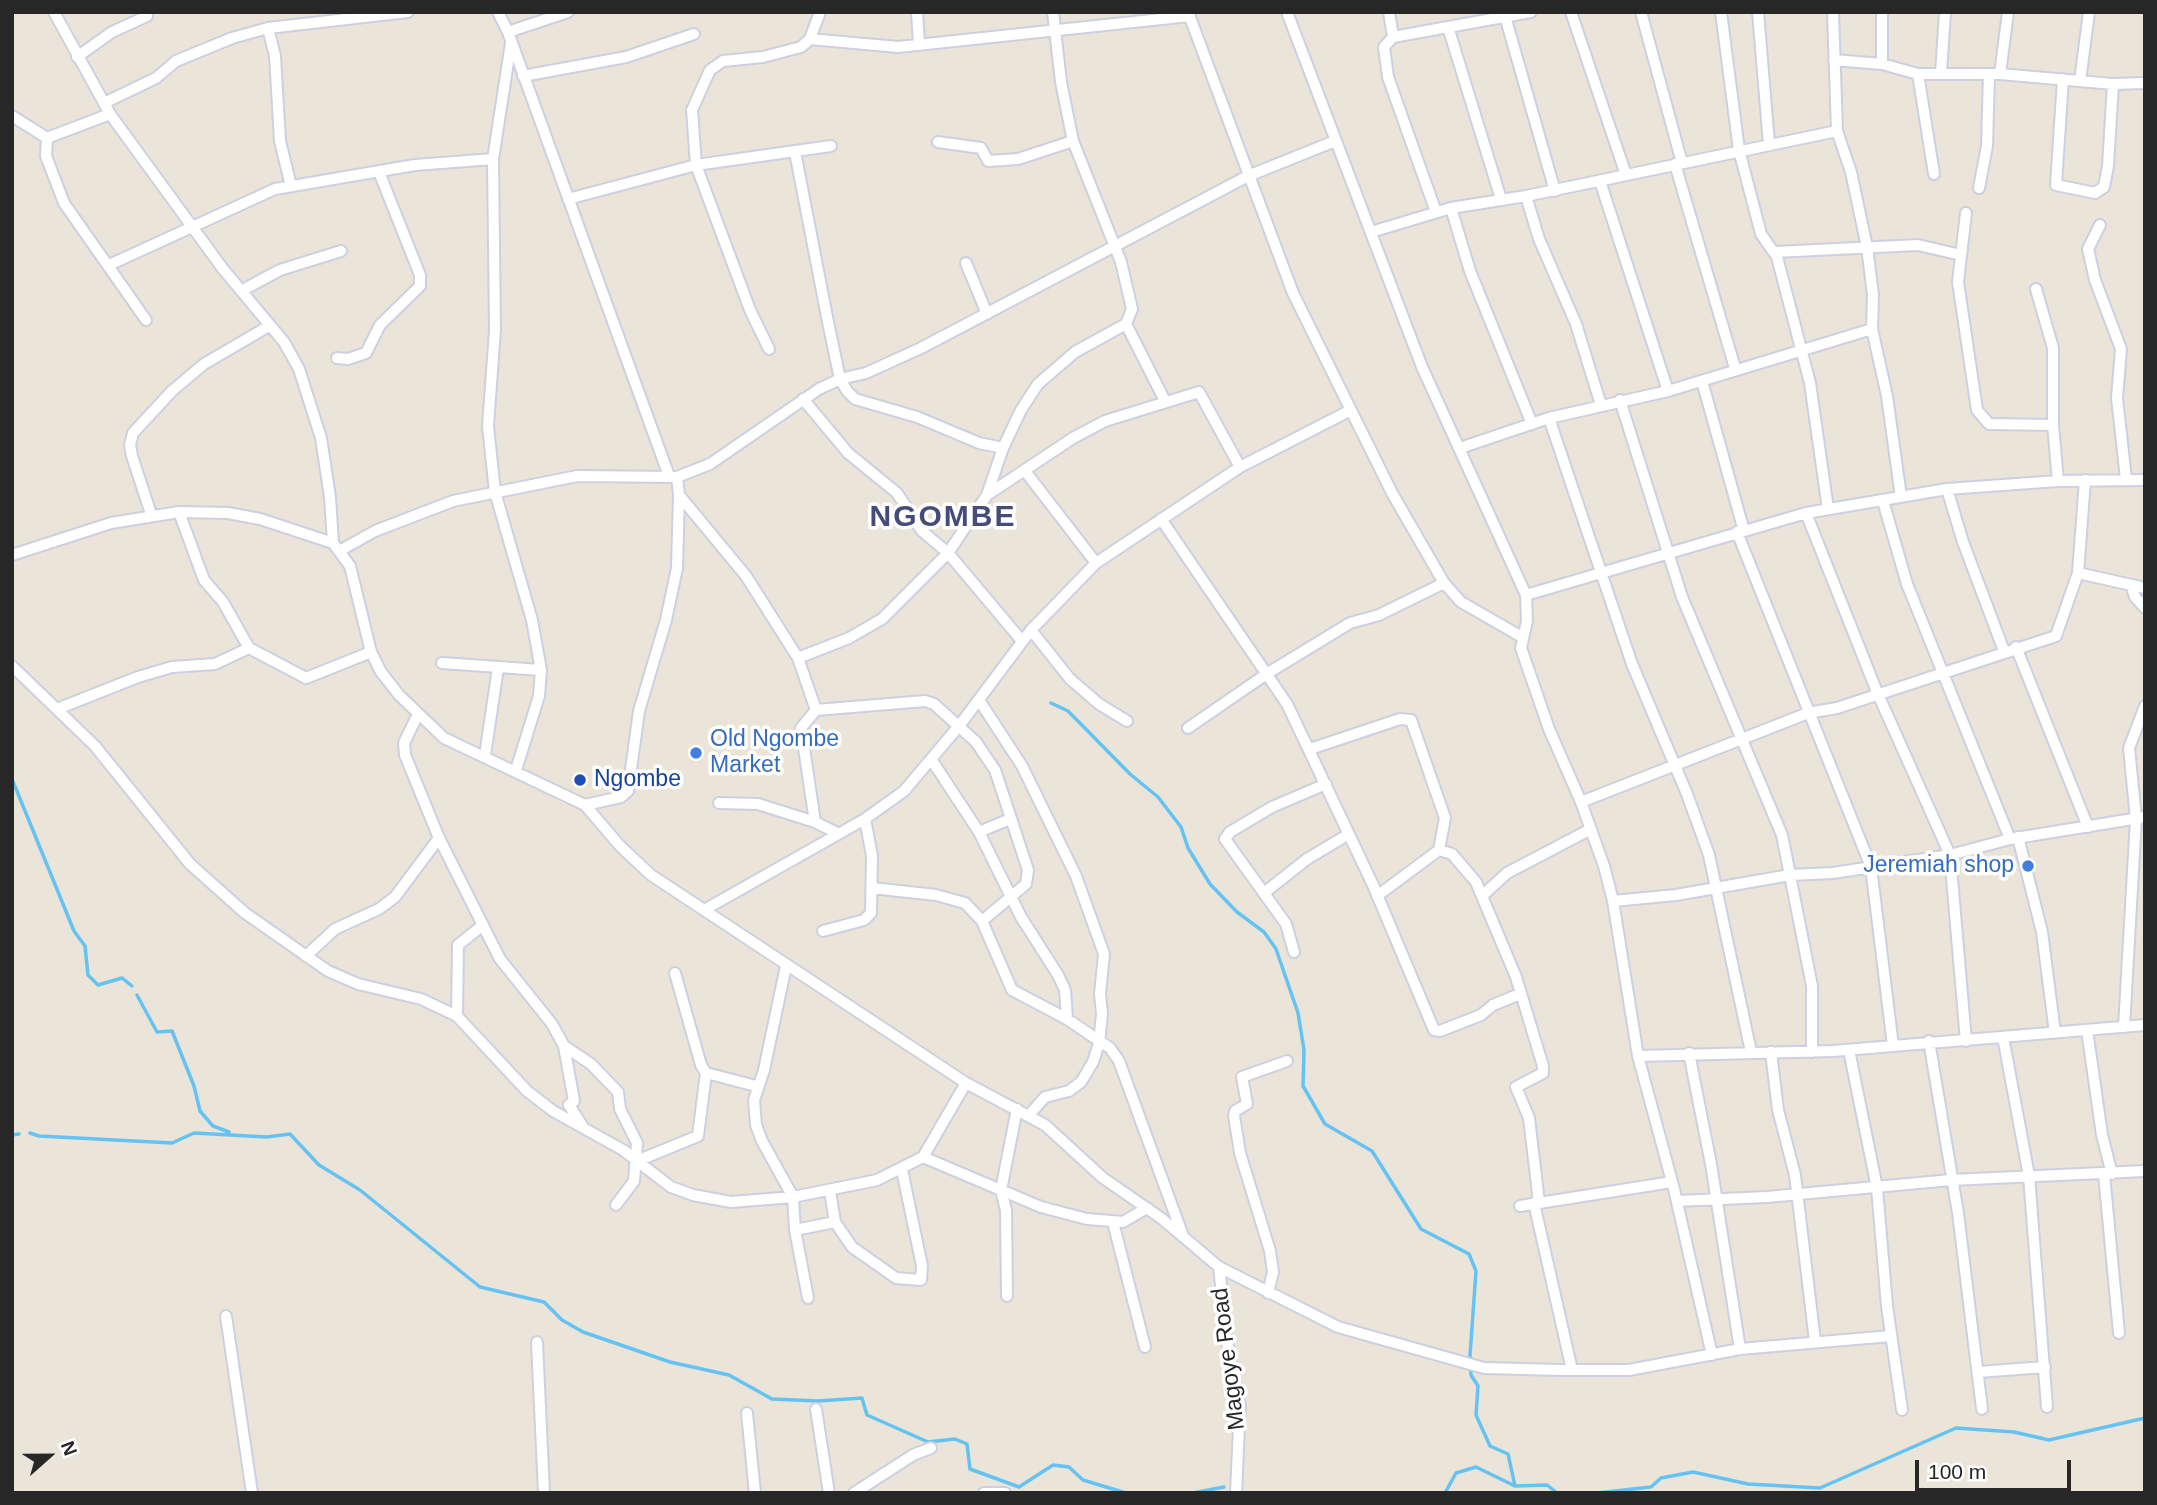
<!DOCTYPE html>
<html>
<head>
<meta charset="utf-8">
<style>
  body { margin:0 }
  #map { position:relative; width:2157px; height:1505px; overflow:hidden; background:#ebe4d8; font-family:Arial,sans-serif }
  canvas { display:block }
  .frame { position:absolute; inset:0; border:14px solid #272727; pointer-events:none }
  .north { position:absolute; left:14px; top:1421px; width:70px; height:70px; -webkit-text-stroke:5px #fff; paint-order:stroke; rotate:69deg; font-size:19px; font-weight:700; line-height:28px; text-align:center; color:#272727 }
  .north::after { content:''; display:block; margin:auto; width:24px; height:32px; background:#272727; clip-path:polygon(50% 0,100% 100%,50% 72%,0 100%) }
  .scale { position:absolute; left:1915px; top:1460px; width:156px; height:32px; box-sizing:border-box; border:4px solid #272727; border-top:0; padding-left:9px; font-size:21px; line-height:24px; white-space:nowrap; color:#272727; -webkit-text-stroke:5px #fff; paint-order:stroke }
</style>
</head>
<body>
<div id="map">
<canvas width="2157" height="1505"></canvas>
<div class="frame"></div>
<div class="north">N</div>
<div class="scale">100 m</div>
</div>
<script>
const c = document.querySelector('canvas').getContext('2d');
c.lineJoin = 'round';
const shape = rows => new Path2D(rows.map(r => 'M' + r).join(''));
function strokePath(path, color, width, dash) { c.strokeStyle = color; c.lineWidth = width; c.lineCap = dash ? 'butt' : 'round'; c.setLineDash(dash || []); c.stroke(path); }
function drawText(font, color, halo, rows, align = 'center') {
  c.font = font + ' Arial,sans-serif'; c.lineWidth = 7; c.setLineDash([]); c.textBaseline = 'middle'; c.strokeStyle = halo; c.fillStyle = color; for (const [text, x, y, turn = 0] of rows) {
    c.save(); c.translate(x, y); c.rotate((+turn || 0) * Math.PI / 180); c.textAlign = isNaN(turn) ? turn : align; if (halo) c.strokeText(text, 0, 0); c.fillText(text, 0, 0); c.restore();
  }
}
strokePath(shape([
  [1051,703,1068,711,1130,774,1158,797,1181,827,1188,848,1210,884,1237,912,1264,932,1276,949,1298,1013,1304,1050,1303,1086,1325,1124,1372,1151,1421,1229,1469,1254,1476,1271,1470,1355,1471,1375,1478,1386,1476,1415,1490,1446,1508,1454,1515,1486],
  [12,779,74,931,85,946,88,975,98,985,122,978,132,986],
  [137,995,157,1032,172,1031,194,1086,200,1111,213,1126,229,1132],
  [30,1133,39,1136,172,1143,194,1133,267,1137,290,1134,319,1165,360,1190,480,1287,544,1302,562,1320,583,1332,670,1362,729,1375,772,1399,818,1401,862,1398,867,1415,928,1442,955,1439,967,1444,970,1469,1019,1487,1053,1465,1069,1467,1083,1480,1126,1493],
  [12,1135,19,1134],
  [1242,1492,1244,1493],
  [1193,1493,1224,1487],
  [1357,1493,1379,1493],
  [1445,1493,1456,1473,1476,1467,1515,1486,1547,1485,1557,1493],
  [1597,1493,1651,1487,1661,1478,1693,1472,1748,1484,1820,1488,1956,1428,2014,1432,2049,1440,2145,1418]
]), '#65c3f3', 3.5);
const minor = shape([
  [54,12,110,114,223,269,284,342,299,369,321,438,330,497,333,543],
  [498,12,508,32,669,476],
  [917,12,919,45],
  [1188,12,1293,293,1392,493,1444,583,1461,602,1522,637],
  [1287,12,1422,367,1526,595,1527,621,1521,648,1549,729,1581,802,1604,866,1613,901,1638,1056,1674,1189,1712,1355],
  [1389,12,1393,37],
  [1571,12,1626,175],
  [1641,12,1682,163],
  [1721,12,1739,150,1761,234,1777,257,1810,383,1828,509],
  [1758,12,1769,144],
  [1833,12,1837,131,1851,172,1867,247,1873,295,1872,329,1887,396,1901,497],
  [1882,12,1882,64],
  [1505,16,1555,191],
  [1448,27,1501,199],
  [268,28,275,56,280,141,291,186],
  [508,32,568,12],
  [810,39,898,47,1190,16],
  [511,43,493,159,495,330,488,426,495,492,532,620,541,670,539,696,516,770],
  [77,57,112,32,147,16],
  [1834,60,1882,64,1918,74,2000,74,2113,84,2145,83],
  [1941,73,1945,12],
  [1918,74,1934,174],
  [2000,74,2008,12],
  [523,76,626,57,694,34],
  [2063,79,2056,185,2095,193,2104,187,2108,166,2113,84],
  [2080,81,2089,12],
  [104,103,156,78,176,61,232,38,268,28,408,12],
  [12,116,47,138,110,114],
  [47,138,46,156,64,203,146,320],
  [938,142,981,148,988,161,1018,159,1073,141],
  [795,152,828,322,840,379,847,391,855,399,917,417,979,443,1003,448],
  [1675,164,1735,368],
  [1600,181,1668,391],
  [1979,188,1987,146,1989,74],
  [1526,196,1539,239,1576,324,1601,405],
  [568,199,696,165,831,146],
  [1451,208,1470,271,1532,424],
  [1436,212,1388,77,1384,47,1393,37,1531,12],
  [1966,213,1958,282,1977,410,1989,424,2053,425],
  [2100,225,2088,249,2095,280,2121,349,2117,398,2126,479],
  [1371,232,1451,208,1526,196,1837,131],
  [1775,252,1918,245,1961,255],
  [966,263,987,314],
  [109,265,275,189,415,165,493,159],
  [2036,289,2053,348,2053,425,2058,481],
  [241,291,280,270,341,251],
  [1126,324,1165,401],
  [769,349,750,310,696,165,692,110,710,70,723,61,763,57,801,47,810,39,820,12],
  [337,358,348,359,366,353,380,325,420,286,420,275,379,172],
  [1702,381,1744,531],
  [803,399,848,453,897,493,922,531,948,553,1022,641],
  [1620,400,1682,597,1782,835,1812,986,1812,1052],
  [1549,418,1632,664,1687,794,1709,855,1751,1052],
  [1460,448,1549,418,1668,391,1872,329],
  [1025,471,1096,563],
  [677,477,679,495,746,576,798,658,849,638,882,619,948,553,987,495,1073,438,1105,421,1199,392,1240,467],
  [1947,489,1963,542,2004,651],
  [987,495,1003,448,1021,410,1038,384,1075,352,1126,324,1132,309,1121,262,1073,141,1061,82,1053,12],
  [1883,501,1907,584,2010,839],
  [179,512,204,580,223,602,249,648,306,678,371,652],
  [1806,513,1877,692,1950,855,1966,1041],
  [151,514,132,456,130,445,133,433,172,391,204,364,269,326],
  [1161,519,1287,704,1373,885,1434,1030,1440,1031,1481,1015,1493,1005,1520,994],
  [1737,532,1871,867,1893,1046],
  [341,550,375,531,453,501,577,476,677,477,710,464,819,389,840,379,866,373,921,348,1248,176,1335,141],
  [12,555,111,523,179,512,228,513,260,519,333,543,350,566,371,652,381,672,399,695,444,738,585,805,620,846,651,875,966,1083,1045,1125,1103,1178,1161,1218,1219,1267,1338,1327,1484,1368,1560,1370,1629,1370,1740,1349,1891,1336],
  [2078,573,2145,588],
  [2131,585,2135,597,2145,608],
  [1526,595,1806,513,1947,489,2058,481,2145,480],
  [1031,630,1070,679,1099,704,1127,721],
  [2016,647,2088,827],
  [798,658,816,710,801,728,815,822],
  [442,663,541,670],
  [12,666,95,746,190,864,245,913,328,971,358,984,421,999,457,1016,527,1091,553,1111,623,1150,671,1187,693,1195,731,1202,793,1197,877,1180,923,1157,966,1083],
  [979,700,1022,766,1076,876,1104,954,1100,994,1102,1014,1099,1043,1093,1062,1081,1082,1069,1091,1045,1097,1029,1115],
  [57,709,138,677,172,667,215,664,249,648],
  [816,710,925,701,934,704,976,742,995,770,1028,870,1026,884,982,921],
  [1188,728,1268,673,1350,623,1379,615,1444,583],
  [1310,749,1400,719,1411,720,1445,818,1439,850],
  [485,755,498,668],
  [931,759,979,832,1021,917,1058,975,1065,990,1067,1019],
  [1581,802,1808,713,1837,708,2056,636,2078,573,2085,480],
  [719,803,758,804,815,822,837,833],
  [585,805,621,797,628,791,639,711,666,620,677,568,679,495],
  [979,832,1010,819],
  [2018,837,2042,932,2055,1033],
  [439,838,500,959,552,1024,564,1046,591,1064,618,1092,620,1109,637,1143,634,1181,616,1205],
  [872,888,936,895,965,903,982,921,1012,990,1067,1019,1110,1048,1119,1061,1183,1236],
  [1264,893,1307,859,1349,834],
  [1483,895,1507,873,1591,829],
  [1377,896,1439,850,1452,854,1476,882,1516,977,1543,1066,1543,1073,1516,1087,1529,1118,1539,1202],
  [1613,901,1676,895,1790,875,1833,873,1950,855,2010,839,2145,817],
  [704,910,865,819,904,791,959,726,1031,630,1096,563,1240,467,1349,411],
  [823,931,864,920,871,913,872,856,865,819],
  [1294,952,1286,924,1225,839,1230,832,1272,807,1326,784],
  [306,956,335,929,379,909,395,897,439,838,405,755,404,743,418,714],
  [786,966,764,1070,754,1100,756,1125,762,1141,793,1197,795,1230,808,1298],
  [675,973,701,1065,706,1073,756,1086],
  [457,1016,458,945,483,925],
  [2124,1027,2136,819,2129,748,2145,706],
  [2087,1030,2102,1135,2112,1174],
  [2003,1037,2029,1176,2047,1407],
  [1929,1041,1958,1213,1982,1409],
  [564,1046,574,1101,569,1105,583,1127],
  [1849,1050,1877,1188,1887,1306,1902,1410],
  [1771,1052,1778,1110,1795,1175,1815,1341],
  [1689,1053,1711,1164,1740,1349],
  [1638,1056,1833,1051,2145,1025],
  [923,1157,1041,1207,1087,1219,1123,1222,1147,1208],
  [637,1161,698,1136,706,1073],
  [2104,1174,2119,1333],
  [830,1191,835,1222,852,1247,896,1278,921,1280,922,1266,902,1170],
  [1677,1201,1767,1197,1951,1180,2145,1171],
  [1534,1203,1572,1370],
  [1520,1206,1672,1182],
  [1113,1222,1145,1347],
  [795,1230,835,1222],
  [1219,1267,1228,1347,1240,1405,1236,1493],
  [1268,1293,1273,1272,1270,1251,1240,1153,1234,1116,1235,1111,1247,1104,1242,1077,1287,1061],
  [1007,1296,1006,1210,1001,1190,1017,1109],
  [226,1316,252,1493],
  [537,1342,544,1493],
  [1978,1372,2045,1367],
  [816,1409,829,1493],
  [747,1413,755,1493],
  [854,1493,913,1455,931,1448],
  [984,1493,1005,1493]
]);
strokePath(minor, '#cdd0e1', 14);
strokePath(minor, '#fff', 10);
for (const [x, y, r, color] of [
  [696,753,7,"#3f7fe0"],
  [580,780,7,"#1a4fb4"],
  [2028,866,7,"#3f7fe0"]
]) { const dot = new Path2D(); dot.arc(x, y, r, 0, 2 * Math.PI); c.fillStyle = color; c.fill(dot); strokePath(dot, '#fff', 2.5); }
drawText('23px', '#366cbe', '#fff', [
  ["Old Ngombe",710,740],
  ["Market",710,766],
  ["Jeremiah shop",2014,866,"right"]
], 'left');
drawText('23px', '#164399', '#fff', [
  ["Ngombe",594,780]
], 'left');
drawText('23px', '#272727', '#fff', [
  ["Magoye Road",1229,1359,-97]
]);
c.letterSpacing = '2px';
drawText('bold 30px', '#464c79', '#fff', [
  ["NGOMBE",943,518]
]);
c.letterSpacing = '0px';
</script>
</body>
</html>
